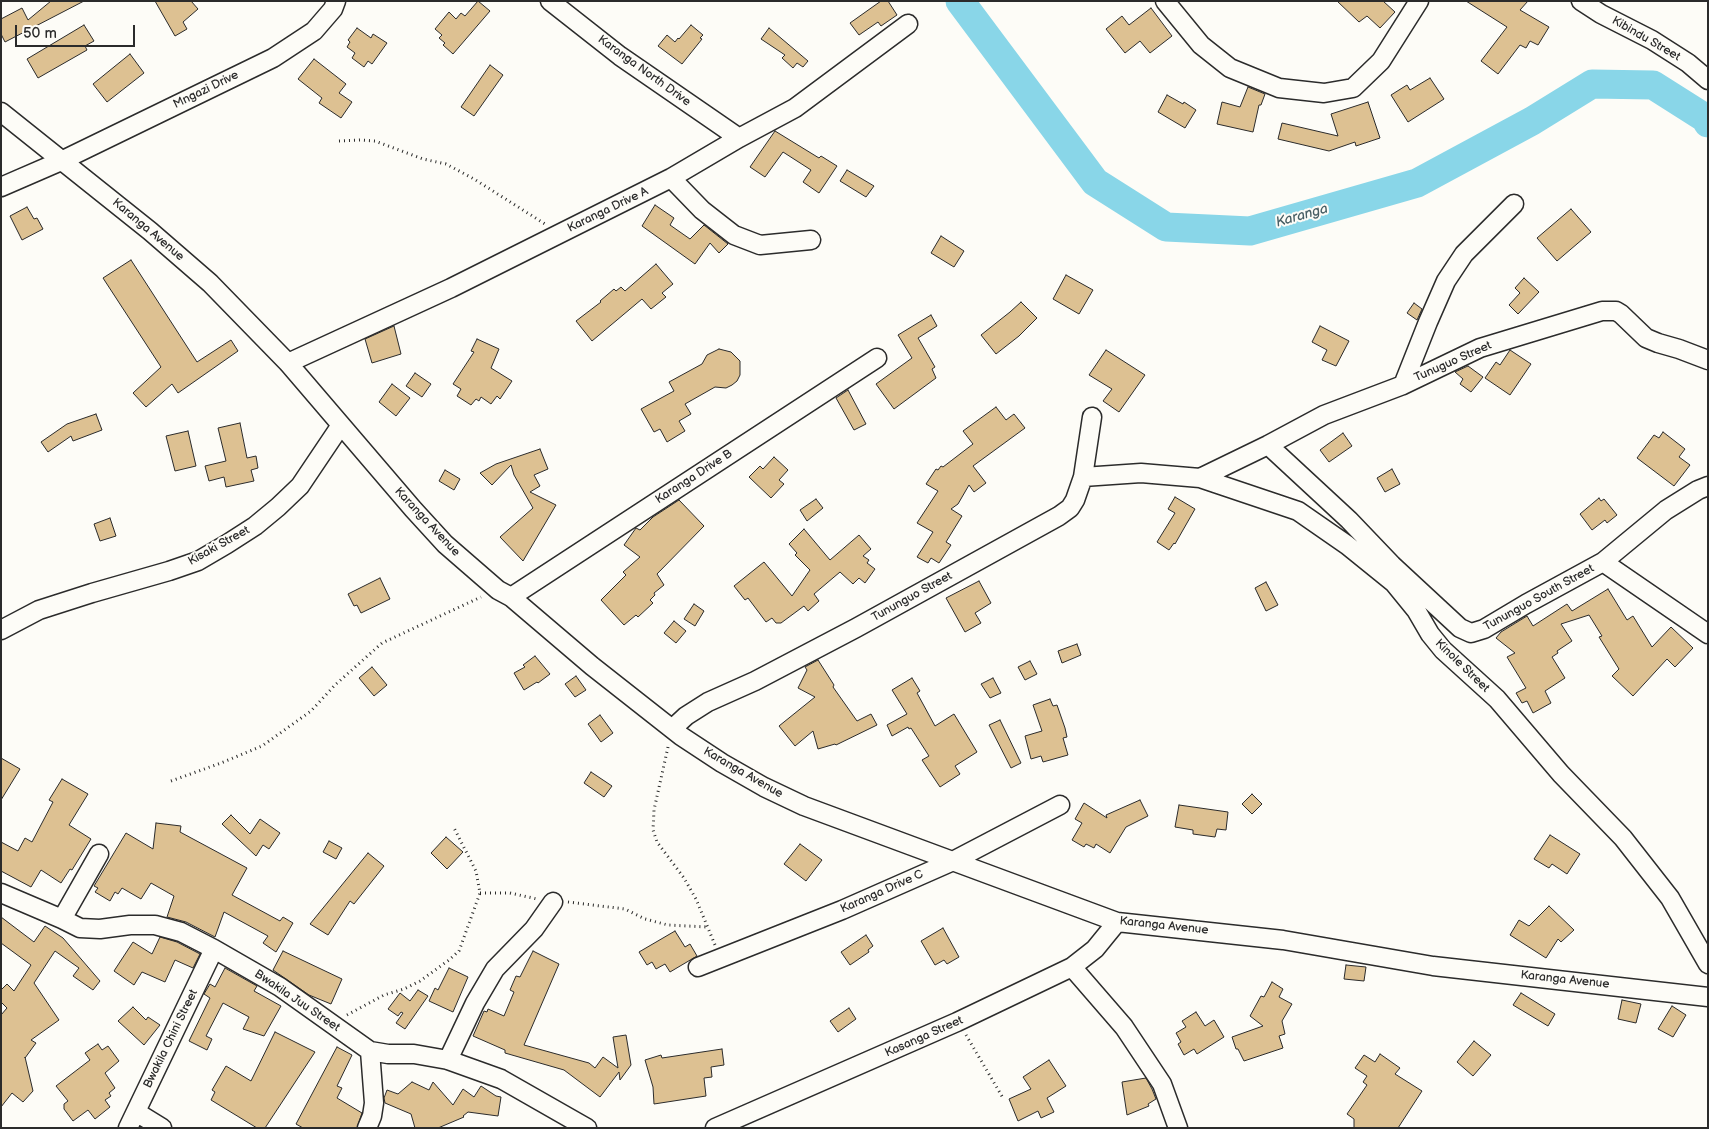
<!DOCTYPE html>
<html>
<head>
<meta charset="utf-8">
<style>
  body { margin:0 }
  #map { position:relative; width:1709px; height:1129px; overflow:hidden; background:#fdfcf7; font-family:"Balsamiq Sans",sans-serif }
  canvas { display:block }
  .frame { position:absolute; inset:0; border:2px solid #2b2b2b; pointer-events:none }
  .scale { position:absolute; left:15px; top:25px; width:120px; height:22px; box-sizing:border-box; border:2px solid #2b2b2b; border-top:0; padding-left:6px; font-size:15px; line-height:18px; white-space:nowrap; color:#2b2b2b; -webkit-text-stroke:4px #fdfcf7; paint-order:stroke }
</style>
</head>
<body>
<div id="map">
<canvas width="1709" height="1129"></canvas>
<div class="frame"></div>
<div class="scale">50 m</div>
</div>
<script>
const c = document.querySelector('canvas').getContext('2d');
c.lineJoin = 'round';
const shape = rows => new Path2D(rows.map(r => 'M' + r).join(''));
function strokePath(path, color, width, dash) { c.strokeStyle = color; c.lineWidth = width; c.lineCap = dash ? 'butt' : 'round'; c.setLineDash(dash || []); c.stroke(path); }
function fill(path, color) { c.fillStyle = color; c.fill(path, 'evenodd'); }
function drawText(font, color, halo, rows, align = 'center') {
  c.font = font + ' "Balsamiq Sans",sans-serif'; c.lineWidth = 4; c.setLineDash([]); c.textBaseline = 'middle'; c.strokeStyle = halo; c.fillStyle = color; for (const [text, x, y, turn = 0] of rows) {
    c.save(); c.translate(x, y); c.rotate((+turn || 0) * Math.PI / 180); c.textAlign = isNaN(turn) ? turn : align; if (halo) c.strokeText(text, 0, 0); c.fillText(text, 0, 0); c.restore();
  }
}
strokePath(shape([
  [960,1,1095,182,1166,227,1250,231,1417,183,1532,121,1592,84,1653,85,1705,118,1708,123]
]), '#89d6e8', 29);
const building = shape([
  [51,1,84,1,5,42,1,34,1,19,22,8,28,20,51,1],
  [155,1,191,1,198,9,183,22,187,29,175,36,155,1],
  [478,1,490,11,453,54,443,45,445,43,439,38,442,35,435,29,449,12,456,19,461,13,465,16,478,1],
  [881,1,888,1,897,15,881,26,878,22,859,35,850,23,881,1],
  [1337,1,1383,1,1395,12,1380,28,1367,16,1359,22,1337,1],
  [1466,1,1528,1,1520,10,1549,27,1538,45,1530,41,1526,48,1520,45,1498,74,1481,61,1507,27,1466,1],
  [1151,8,1172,36,1150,53,1140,41,1125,53,1106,29,1122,16,1129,25,1151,8],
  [84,25,94,41,85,46,87,50,38,78,27,59,84,25],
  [691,25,703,35,700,38,702,39,682,64,658,46,667,35,675,42,678,38,679,39,691,25],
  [357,28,371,38,373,34,387,43,372,64,368,61,364,67,352,58,355,53,347,47,350,42,348,40,357,28],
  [769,28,808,61,803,67,797,63,793,68,782,58,785,55,761,39,769,28],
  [130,54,144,73,107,102,93,84,130,54],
  [314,59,346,84,339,93,352,102,341,118,319,103,322,98,298,79,314,59],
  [490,65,503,75,474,116,461,107,490,65],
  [1430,78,1444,99,1408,122,1391,95,1407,85,1410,90,1430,78],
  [1248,87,1265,94,1261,105,1259,105,1253,132,1217,124,1222,102,1240,107,1248,87],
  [1167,95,1183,104,1184,102,1196,110,1185,128,1158,112,1167,95],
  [1368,102,1380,138,1356,146,1355,142,1329,151,1278,139,1282,123,1338,136,1331,114,1368,102],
  [775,131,819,158,821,156,837,166,819,193,803,182,811,170,783,152,765,177,750,167,775,131],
  [847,170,874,186,866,197,840,181,847,170],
  [655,205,674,218,670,225,690,239,704,225,728,244,719,253,710,243,695,264,642,226,655,205],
  [27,207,34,219,37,218,43,229,22,240,10,216,27,207],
  [1571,209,1591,232,1557,261,1537,238,1571,209],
  [941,236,964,251,954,267,931,253,941,236],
  [131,260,197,362,231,340,238,351,178,393,172,384,146,407,133,393,161,367,103,278,131,260],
  [656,264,673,284,662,293,666,297,651,309,642,299,592,341,576,321,601,302,600,301,614,289,616,291,621,287,625,291,656,264],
  [1066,275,1093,290,1079,314,1053,299,1066,275],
  [1524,278,1539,292,1518,314,1509,305,1520,293,1515,288,1524,278],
  [1021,302,1037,318,1019,336,996,354,981,335,1010,312,1021,302],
  [1414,303,1422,309,1417,320,1407,313,1414,303],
  [931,315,937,326,918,338,935,367,932,369,936,378,894,409,876,384,912,358,898,335,931,315],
  [394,326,401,354,372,363,365,339,394,326],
  [1320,326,1349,341,1336,366,1322,360,1327,350,1312,342,1320,326],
  [477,339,499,349,491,368,512,381,500,399,497,396,491,404,481,397,479,401,476,399,471,405,457,396,461,389,453,384,474,352,471,351,477,339],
  [719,349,731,352,740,361,740,375,737,381,732,385,726,388,715,387,685,404,691,414,679,421,685,431,667,442,660,429,654,432,641,409,674,391,669,382,702,364,707,355,719,349],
  [1106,350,1145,375,1119,412,1103,401,1112,389,1089,375,1106,350],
  [1510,350,1531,364,1510,395,1485,378,1496,362,1500,365,1510,350],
  [1468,366,1483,377,1471,392,1460,384,1463,379,1455,372,1468,366],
  [415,373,431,384,422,397,406,386,415,373],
  [392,384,410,398,396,416,379,402,392,384],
  [848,390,866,424,854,430,836,398,848,390],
  [996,407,1006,420,1014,414,1025,428,973,466,986,483,974,492,969,485,958,504,951,509,962,516,946,542,951,545,939,563,931,558,928,563,917,557,933,532,917,523,938,491,926,484,936,469,938,470,941,466,943,467,973,444,963,431,996,407],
  [96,414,102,430,73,441,71,436,48,452,41,442,67,424,96,414],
  [240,423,247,458,256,456,258,468,251,470,254,481,226,487,224,477,209,481,205,466,226,461,218,428,240,423],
  [188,431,196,466,175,471,166,436,188,431],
  [1663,432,1685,449,1679,457,1690,465,1674,486,1637,458,1654,435,1659,438,1663,432],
  [1343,433,1352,446,1329,462,1320,450,1343,433],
  [540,449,548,469,534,475,540,486,530,492,556,505,523,561,500,537,533,508,514,475,511,465,492,485,480,473,496,464,540,449],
  [774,457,788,470,779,480,784,484,771,498,749,477,760,466,763,469,774,457],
  [1392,469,1400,484,1385,492,1377,478,1392,469],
  [445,470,460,479,454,490,439,481,445,470],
  [1175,497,1195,509,1175,544,1174,543,1169,550,1157,542,1175,513,1168,509,1175,497],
  [1599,498,1601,501,1604,499,1617,515,1607,523,1605,520,1592,530,1580,514,1599,498],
  [816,499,823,508,807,521,800,510,816,499],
  [679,500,704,526,657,574,664,585,654,593,655,595,650,600,653,603,638,617,636,615,624,625,601,600,626,575,623,572,640,557,624,545,636,528,640,530,653,517,679,500],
  [110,518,116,536,100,541,94,524,110,518],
  [804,529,830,560,859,535,871,549,863,556,869,560,867,563,875,569,865,583,859,578,853,584,840,572,814,594,819,601,808,611,804,606,781,623,776,623,772,618,766,622,748,598,745,600,734,586,764,562,792,596,810,570,795,555,797,553,789,544,804,529],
  [380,578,390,599,361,613,357,605,354,606,348,594,380,578],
  [979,581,991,603,975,613,981,623,965,632,946,598,979,581],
  [1266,582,1278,605,1266,611,1255,588,1266,582],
  [1608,589,1627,620,1633,616,1652,647,1671,627,1693,648,1675,667,1667,659,1633,696,1612,676,1619,669,1599,637,1602,636,1589,615,1561,624,1572,641,1557,651,1558,653,1552,657,1565,678,1545,691,1551,703,1533,713,1527,701,1522,703,1516,693,1526,688,1507,657,1515,653,1496,638,1501,632,1527,616,1533,626,1567,604,1572,611,1608,589],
  [694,604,704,611,695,626,684,619,694,604],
  [674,621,686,631,676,643,664,633,674,621],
  [1077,644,1081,655,1062,663,1058,651,1077,644],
  [535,656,550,674,538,683,537,682,524,690,514,673,525,667,523,665,535,656],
  [818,660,834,685,833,687,857,721,871,714,877,725,836,745,835,744,818,749,813,731,795,746,779,726,815,697,798,688,807,670,805,667,818,660],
  [1030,661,1037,674,1025,680,1018,667,1030,661],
  [372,667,387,685,374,696,359,678,372,667],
  [576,676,586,690,575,697,565,684,576,676],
  [912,678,920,691,917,693,935,726,954,714,977,752,955,766,960,774,940,787,922,760,929,756,911,728,909,729,908,727,892,736,887,725,907,714,892,690,912,678],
  [993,678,1001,693,990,698,981,684,993,678],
  [1050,699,1053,706,1057,705,1065,728,1067,737,1063,738,1068,755,1043,762,1041,756,1031,759,1025,736,1042,731,1033,705,1050,699],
  [600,715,613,733,601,742,588,724,600,715],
  [1000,720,1021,763,1011,768,989,725,1000,720],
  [1,758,20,769,1,800,1,758],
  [591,772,612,786,604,797,584,783,591,772],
  [62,779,88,794,69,825,91,839,72,870,70,869,61,883,41,870,31,887,1,871,1,842,18,851,25,838,32,842,53,802,49,800,62,779],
  [1252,794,1262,804,1252,814,1242,804,1252,794],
  [1140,800,1148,816,1126,827,1110,853,1096,844,1094,848,1086,844,1084,847,1072,840,1082,823,1075,819,1084,803,1107,818,1106,815,1140,800],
  [1179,805,1228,812,1226,830,1217,829,1215,837,1193,834,1193,830,1175,827,1179,805],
  [231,815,250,834,260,819,280,833,269,849,263,845,256,856,222,824,231,815],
  [156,823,181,826,180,832,247,868,232,895,280,921,283,917,293,923,276,952,263,943,268,936,224,912,215,937,186,922,167,917,174,896,151,883,141,899,122,888,118,894,115,892,110,901,95,892,98,888,94,886,126,833,153,849,156,823],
  [1550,835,1580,854,1567,874,1552,864,1549,868,1534,859,1550,835],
  [446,837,463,852,447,869,431,853,446,837],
  [329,841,342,848,336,859,323,852,329,841],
  [800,844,822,860,806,881,784,864,800,844],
  [368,853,384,866,354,904,350,901,328,935,310,924,368,853],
  [1549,906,1574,930,1561,942,1558,939,1546,958,1510,935,1519,920,1529,926,1549,906],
  [1,917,34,942,45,926,63,938,100,981,93,990,73,976,79,968,55,951,34,983,59,1020,31,1040,36,1043,25,1058,25,1057,33,1091,23,1102,12,1093,1,1107,1,1015,7,1008,1,1002,1,990,7,984,14,991,31,965,1,943,1,917],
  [943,928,959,957,947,964,944,960,935,965,921,941,943,928],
  [675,931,685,947,690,944,697,956,670,972,665,964,656,969,652,962,647,965,639,952,675,931],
  [866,935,873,946,868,950,869,952,850,965,841,952,866,935],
  [160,937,177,942,200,954,193,968,175,960,165,982,142,972,134,985,114,971,133,942,152,954,160,937],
  [283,951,342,979,331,1004,309,995,273,970,283,951],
  [533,951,559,964,524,1045,589,1063,595,1068,603,1057,618,1068,613,1037,626,1035,631,1065,620,1080,619,1072,600,1097,564,1070,505,1053,505,1050,473,1036,484,1011,487,1012,488,1009,504,1016,514,992,510,990,516,976,520,977,533,951],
  [1346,965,1366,967,1364,981,1344,979,1346,965],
  [225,968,257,986,254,991,281,1006,264,1036,243,1029,249,1017,223,1003,206,1036,212,1039,207,1050,189,1041,210,998,204,994,210,984,215,987,225,968],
  [449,968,468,977,453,1012,429,1001,435,988,438,990,449,968],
  [1272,982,1283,989,1279,997,1292,1004,1282,1021,1285,1034,1279,1036,1283,1048,1244,1061,1238,1049,1236,1049,1232,1037,1263,1026,1250,1016,1261,996,1264,997,1272,982],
  [418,990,428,996,405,1029,396,1023,403,1013,401,1012,398,1016,388,1009,400,993,410,1001,418,990],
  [1521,993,1555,1014,1548,1026,1513,1005,1521,993],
  [1622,1000,1641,1004,1636,1023,1618,1019,1622,1000],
  [1672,1006,1686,1015,1673,1037,1658,1029,1672,1006],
  [133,1007,146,1020,148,1017,160,1025,144,1045,118,1021,133,1007],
  [849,1008,856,1019,838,1032,830,1021,849,1008],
  [1196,1012,1205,1026,1214,1020,1224,1037,1197,1054,1194,1049,1184,1055,1178,1044,1181,1042,1176,1033,1186,1027,1182,1021,1196,1012],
  [275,1032,315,1052,265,1128,257,1128,211,1100,215,1092,212,1090,226,1066,251,1081,275,1032],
  [1474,1041,1491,1055,1473,1076,1457,1062,1474,1041],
  [98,1044,102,1050,108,1046,119,1061,105,1073,115,1088,109,1093,111,1096,105,1100,110,1107,95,1119,88,1110,73,1121,64,1109,64,1104,68,1101,56,1086,90,1060,85,1053,98,1044],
  [337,1047,352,1055,337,1086,342,1088,337,1098,362,1113,357,1128,303,1128,296,1124,337,1047],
  [722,1049,724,1065,711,1067,712,1077,704,1078,706,1096,654,1104,653,1087,645,1060,661,1055,662,1058,722,1049],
  [1380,1054,1400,1068,1395,1074,1422,1091,1398,1128,1354,1128,1354,1119,1347,1114,1367,1085,1363,1082,1367,1076,1355,1068,1364,1055,1375,1062,1380,1054],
  [1049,1060,1066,1086,1047,1098,1054,1112,1041,1118,1038,1111,1018,1121,1009,1099,1031,1089,1023,1077,1049,1060],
  [1146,1078,1152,1089,1156,1099,1148,1104,1149,1106,1127,1115,1122,1082,1146,1078],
  [412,1082,429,1090,433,1082,453,1105,463,1089,474,1097,481,1086,496,1096,501,1097,498,1116,468,1112,463,1116,464,1117,438,1128,415,1128,411,1114,385,1103,384,1098,387,1090,398,1094,412,1082]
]);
fill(building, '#ddc192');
strokePath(building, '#2b2b2b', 1);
const minor = shape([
  [550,1,620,56,739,138],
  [1165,1,1201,45,1230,68,1279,88,1324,93,1353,88,1381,61,1419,1],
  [1581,1,1601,14,1652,40,1688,63,1708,80],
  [1,112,150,231,210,283,288,363,413,509,445,544,498,590,511,597,592,666,681,736,722,763,764,787,804,806,1117,922,1283,940,1433,966,1708,997],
  [671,178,702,210,734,235,760,245,811,240],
  [1,187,61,161,273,58,314,31,333,9,336,1],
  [288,363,451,288,671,178,739,138,795,108,908,24],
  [1403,385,1428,322,1446,281,1464,254,1514,204],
  [1268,445,1349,520,1392,565,1460,628,1471,633,1484,629,1526,604,1603,562,1666,510,1698,490,1708,486],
  [1083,477,1141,473,1200,478,1298,511,1347,545,1394,583,1416,610,1430,634,1443,650,1497,699,1561,774,1623,838,1670,898,1708,964],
  [1200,478,1268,445,1324,415,1403,385,1480,348,1602,311,1616,311,1621,314,1646,338,1658,343,1679,349,1708,360],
  [1603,562,1708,634],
  [511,597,877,358],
  [1,630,39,610,92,593,169,571,198,561,227,544,255,526,278,507,300,486,341,425],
  [672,729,686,716,708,702,755,681,856,628,1059,516,1070,508,1075,500,1083,477,1092,417],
  [1,893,62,919,80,928,100,929,130,925,155,925,181,932,214,949,280,987,370,1051,388,1054,414,1054,448,1060,501,1079,587,1128],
  [62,919,99,854],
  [698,967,842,910,951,862,1060,805],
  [1072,967,1124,1027,1162,1084,1178,1128],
  [448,1060,475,1003,495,969,534,929,553,902],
  [136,1112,162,1128],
  [128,1128,214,949],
  [367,1128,372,1116,374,1103,370,1051],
  [715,1128,957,1022,1072,967,1095,949,1117,922]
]);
strokePath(minor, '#2b2b2b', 21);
strokePath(shape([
  [339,141,360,140,375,141,423,159,446,164,474,179,545,224],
  [668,747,654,810,653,830,657,842,684,878,696,899,715,945],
  [171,781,221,763,262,746,311,711,335,685,382,643,481,597],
  [480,893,510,893,537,899],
  [568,902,625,909,645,919,668,925,707,927],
  [347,1015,384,995,404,989,420,981,449,960,459,951,480,893,476,871,453,826],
  [966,1035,1003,1098]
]), '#2b2b2b', 3, [1, 4]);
strokePath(minor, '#fdfcf7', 18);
drawText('12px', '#2b2b2b', '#fdfcf7', [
  ["Kibindu Street",1646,39,30],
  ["Karanga North Drive",644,71,36],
  ["Mngazi Drive",206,90,-26],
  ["Karanga Drive A",608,210,-26],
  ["Karanga Avenue",148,230,40],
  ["Tunuguo Street",1453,362,-24],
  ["Karanga Drive B",694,477,-33],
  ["Karanga Avenue",427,522,47],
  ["Kisaki Street",219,546,-29],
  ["Tununguo Street",912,597,-29],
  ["Tununguo South Street",1539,598,-29],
  ["Kinole Street",1462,666,44],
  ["Karanga Avenue",743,773,30],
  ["Karanga Drive C",882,892,-24],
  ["Karanga Avenue",1164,926,6],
  ["Karanga Avenue",1565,980,6],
  ["Bwakila Juu Street",297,1001,34],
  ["Kasanga Street",924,1037,-24],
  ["Bwakila Chini Street",171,1039,-64]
]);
drawText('italic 14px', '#475e64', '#fdfcf7', [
  ["Karanga",1302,216,-16]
]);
</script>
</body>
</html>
